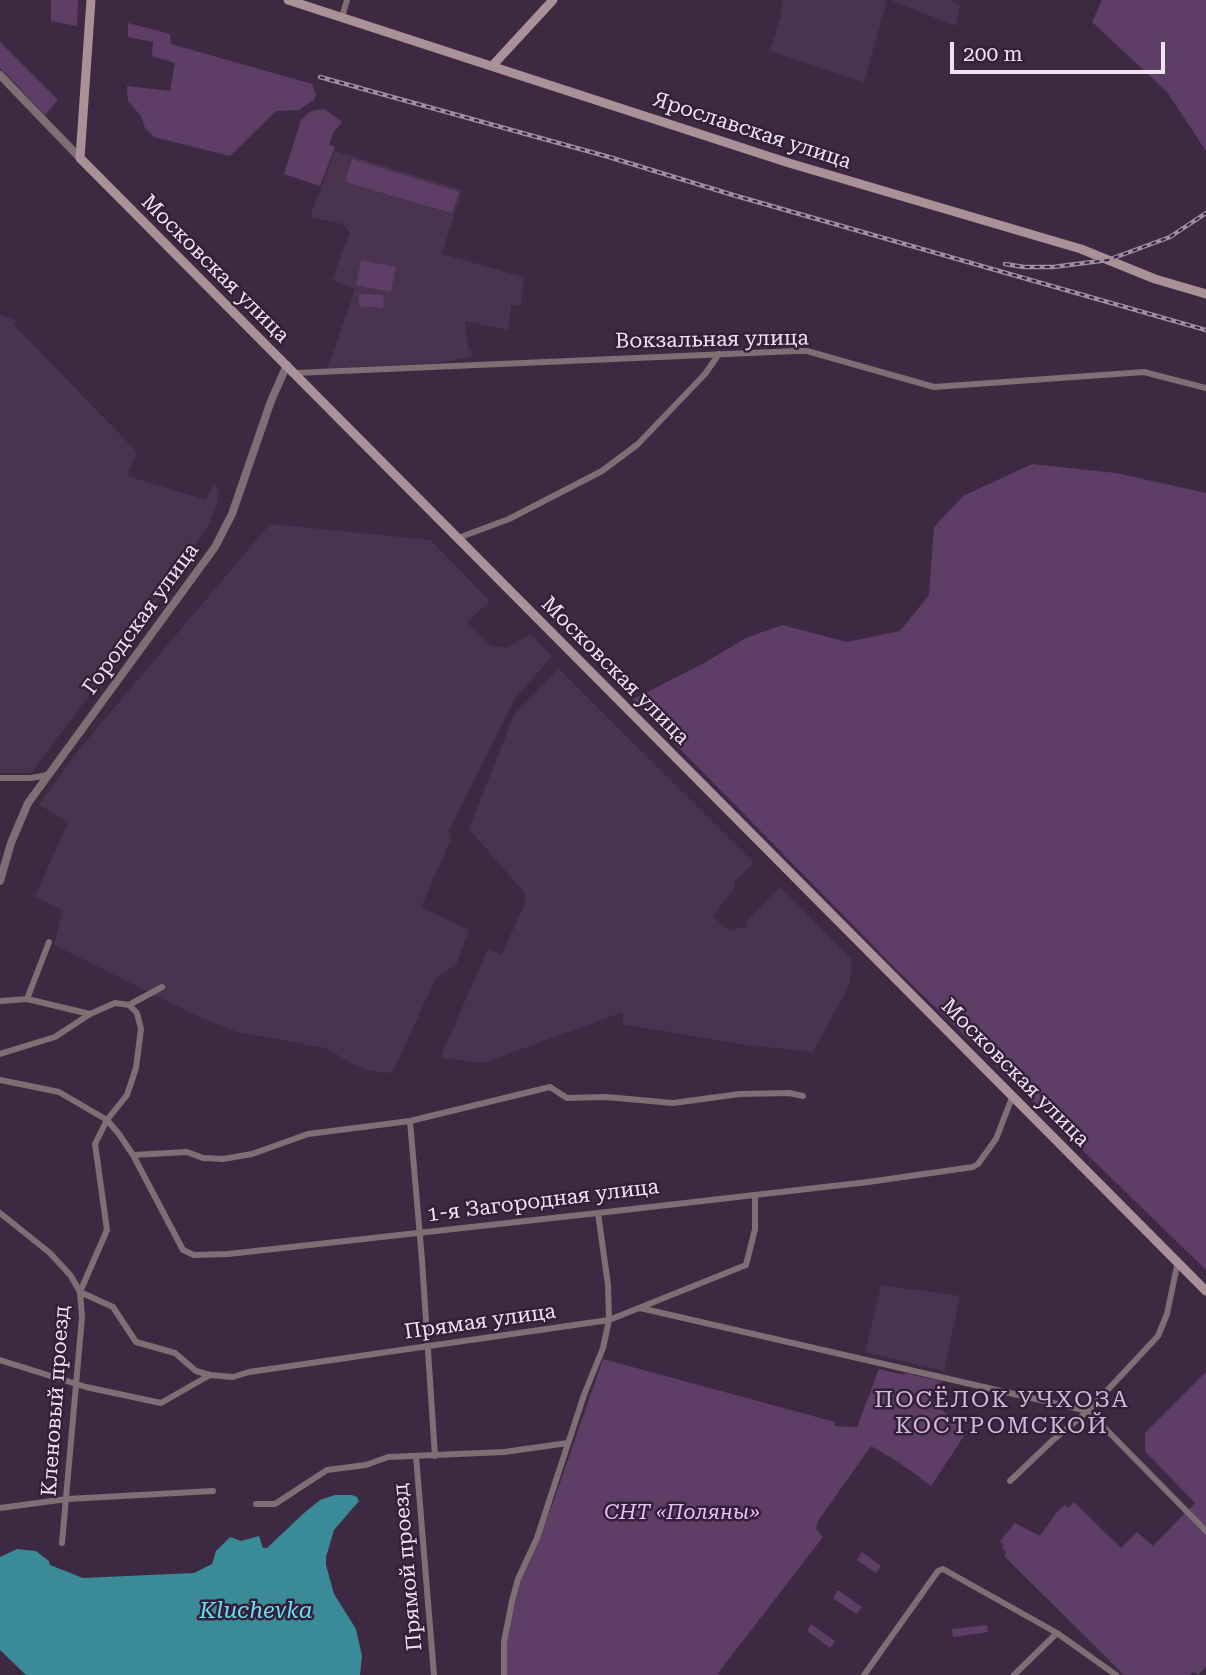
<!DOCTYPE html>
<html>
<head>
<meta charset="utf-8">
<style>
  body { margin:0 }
  #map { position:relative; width:1206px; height:1675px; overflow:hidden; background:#3d2a42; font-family:"Roboto Serif",serif }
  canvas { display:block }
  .scale { position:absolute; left:950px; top:42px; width:215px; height:32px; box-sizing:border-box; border:4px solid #efe3f2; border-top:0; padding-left:9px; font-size:21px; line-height:24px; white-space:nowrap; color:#efe3f2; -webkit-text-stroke:5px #332038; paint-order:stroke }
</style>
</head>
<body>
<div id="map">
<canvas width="1206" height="1675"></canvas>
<div class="scale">200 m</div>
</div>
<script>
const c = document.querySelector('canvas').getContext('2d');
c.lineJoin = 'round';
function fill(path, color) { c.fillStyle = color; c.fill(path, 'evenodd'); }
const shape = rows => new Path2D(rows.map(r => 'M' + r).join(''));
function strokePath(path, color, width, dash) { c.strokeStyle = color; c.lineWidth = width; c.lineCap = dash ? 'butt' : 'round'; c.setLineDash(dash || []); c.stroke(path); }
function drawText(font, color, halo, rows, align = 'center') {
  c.font = font + ' "Roboto Serif",serif'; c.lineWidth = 5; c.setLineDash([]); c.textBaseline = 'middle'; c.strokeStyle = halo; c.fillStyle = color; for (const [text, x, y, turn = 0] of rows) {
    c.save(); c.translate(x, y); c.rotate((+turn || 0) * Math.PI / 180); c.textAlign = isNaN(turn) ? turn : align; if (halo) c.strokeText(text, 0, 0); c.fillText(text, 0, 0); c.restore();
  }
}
fill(shape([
  [782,0,887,0,864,82,770,51,781,16],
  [891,0,949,0,960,5,956,26],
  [335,151,462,190,442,254,524,277,521,306,511,305,508,330,465,321,468,350,471,350,472,357,437,363,328,368,355,289,332,280,350,232,342,224,310,217],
  [0,315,16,320,14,325,137,452,127,476,206,500,213,484,219,490,217,504,209,524,126,646,31,773,0,773],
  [270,524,430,540,490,601,467,622,491,646,507,648,530,634,552,656,515,698,449,831,451,839,421,907,469,930,457,963,436,978,392,1073,370,1071,351,1063,326,1048,237,1032,199,1017,54,945,63,910,35,897,68,822,39,805,81,747],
  [559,669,754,863,734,882,735,887,713,916,729,931,742,927,746,928,746,922,780,887,852,960,849,986,813,1052,747,1045,623,1024,623,1012,483,1063,443,1058,441,1056,488,949,501,955,526,902,524,892,469,829,514,715],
  [881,1285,960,1296,944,1371,865,1352]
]), '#49334f');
fill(shape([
  [51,0,78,0,77,26,51,21],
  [1102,0,1206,0,1206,151,1167,92,1092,22],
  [128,23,170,34,171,44,312,84,316,95,314,100,299,110,276,111,230,156,154,137,145,128,141,116,128,101,127,86,170,91,175,63,152,56,153,42,128,37],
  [0,42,58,100,45,115,0,68],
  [324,109,342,122,333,133,329,145,335,147,320,186,284,174,301,120,311,111],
  [352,159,459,192,452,213,345,182],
  [361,260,396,267,391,292,356,285],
  [359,294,384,295,383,308,359,306],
  [1032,464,1116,473,1206,493,1206,1270,898,971,632,700,704,663,746,638,782,625,847,642,900,631,929,595,934,527,963,496],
  [603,1359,835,1422,834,1426,857,1427,879,1369,904,1375,905,1373,941,1381,930,1398,966,1433,931,1486,900,1463,871,1446,818,1521,816,1529,823,1537,718,1673,720,1675,507,1675,506,1642,509,1619,520,1580,553,1503],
  [1206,1372,1206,1667,1198,1675,1193,1672,1190,1675,1124,1675,1004,1556,1007,1552,1002,1548,1004,1545,1000,1541,1015,1523,1040,1536,1057,1512,1065,1505,1068,1508,1074,1502,1121,1548,1137,1532,1153,1546,1195,1503,1145,1451,1145,1433],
  [862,1552,881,1566,876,1573,857,1560],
  [838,1590,862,1607,856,1614,833,1598],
  [811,1624,835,1641,830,1648,807,1631],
  [987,1625,988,1632,953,1637,952,1629]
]), '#5e3e67');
fill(shape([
  [335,1495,352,1495,357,1497,359,1501,334,1530,326,1557,326,1565,334,1594,356,1629,362,1656,360,1675,26,1675,0,1650,0,1557,17,1549,36,1551,49,1561,50,1565,83,1578,194,1573,212,1564,216,1551,230,1537,241,1541,259,1536,263,1548,267,1548,304,1513,320,1500]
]), '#3a8a98');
strokePath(shape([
  [342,17,347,0],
  [295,373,796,351,807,351,934,387,1144,372,1206,388],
  [458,538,509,519,602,471,638,444,705,374,719,354],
  [0,778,31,778,48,775],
  [27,999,49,942],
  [0,1001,27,999,90,1014],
  [129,1005,137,1013,141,1029,136,1068,127,1095,107,1120,119,1134,133,1155,183,1250,194,1255,228,1254,598,1213,868,1182,973,1167,978,1164,996,1139,1013,1095],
  [129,1005,162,987],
  [0,1054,55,1037,90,1014,115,1003,129,1005],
  [0,1080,59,1092,107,1120,95,1144,107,1230,80,1292],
  [410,1121,422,1260,435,1456],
  [133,1155,187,1152,203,1158,223,1159,252,1154,308,1134,410,1121,550,1087,567,1098,606,1097,673,1103,740,1094,789,1093,803,1096],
  [0,1213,50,1253,71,1276,80,1292,82,1317,62,1543],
  [80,1292,113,1307,136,1342,175,1353,196,1371,210,1375,233,1377,249,1372,609,1320,746,1265,755,1229,755,1195],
  [640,1308,1088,1411,1206,1531],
  [0,1360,86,1387,161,1403,210,1375],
  [416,1456,434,1675],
  [1010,1481,1053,1440,1088,1411,1158,1336,1167,1314,1178,1261],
  [256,1504,275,1504,327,1470,366,1465,388,1457,504,1452,568,1443],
  [0,1508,67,1499,213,1491],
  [504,1675,504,1642,512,1601,518,1579,537,1538,584,1395,603,1348,609,1320,608,1285,598,1213],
  [864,1675,938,1571,943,1569,1057,1633,1116,1675],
  [1014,1675,1057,1633]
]), '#7f6e73', 6);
strokePath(shape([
  [0,75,80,158],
  [0,881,11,843,28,803,215,547,232,514,271,401,287,365]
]), '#7f6e73', 8);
strokePath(shape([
  [91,0,80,158,1206,1291],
  [288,0,789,163,1081,249,1155,279,1206,294],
  [493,65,553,0]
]), '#aa9097', 9);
const rail = shape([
  [320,77,609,157,733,195,1206,330],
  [1005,264,1024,267,1053,267,1108,260,1170,237,1206,213]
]);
strokePath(rail, '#9e8ea2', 4.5);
strokePath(rail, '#332038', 2, [5]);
drawText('21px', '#efe3f2', '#332038', [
  ["Ярославская улица",752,131,18],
  ["Московская улица",215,269,45],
  ["Вокзальная улица",712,340,-1],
  ["Городская улица",141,619,-54],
  ["Московская улица",615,671,45],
  ["Московская улица",1015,1073,45],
  ["1-я Загородная улица",543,1201,-7],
  ["Прямая улица",480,1322,-8],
  ["Кленовый проезд",56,1401,-86],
  ["Прямой проезд",408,1567,-95]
]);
drawText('italic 21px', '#ebbff6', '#332038', [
  ["СНТ «Поляны»",682,1513]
]);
c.letterSpacing = '2px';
drawText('23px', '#d1b9d7', '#332038', [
  ["ПОСЁЛОК УЧХОЗА",1002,1400],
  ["КОСТРОМСКОЙ",1002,1426]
]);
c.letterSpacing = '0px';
drawText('italic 23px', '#68dff4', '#332038', [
  ["Kluchevka",256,1611]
]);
</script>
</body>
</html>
